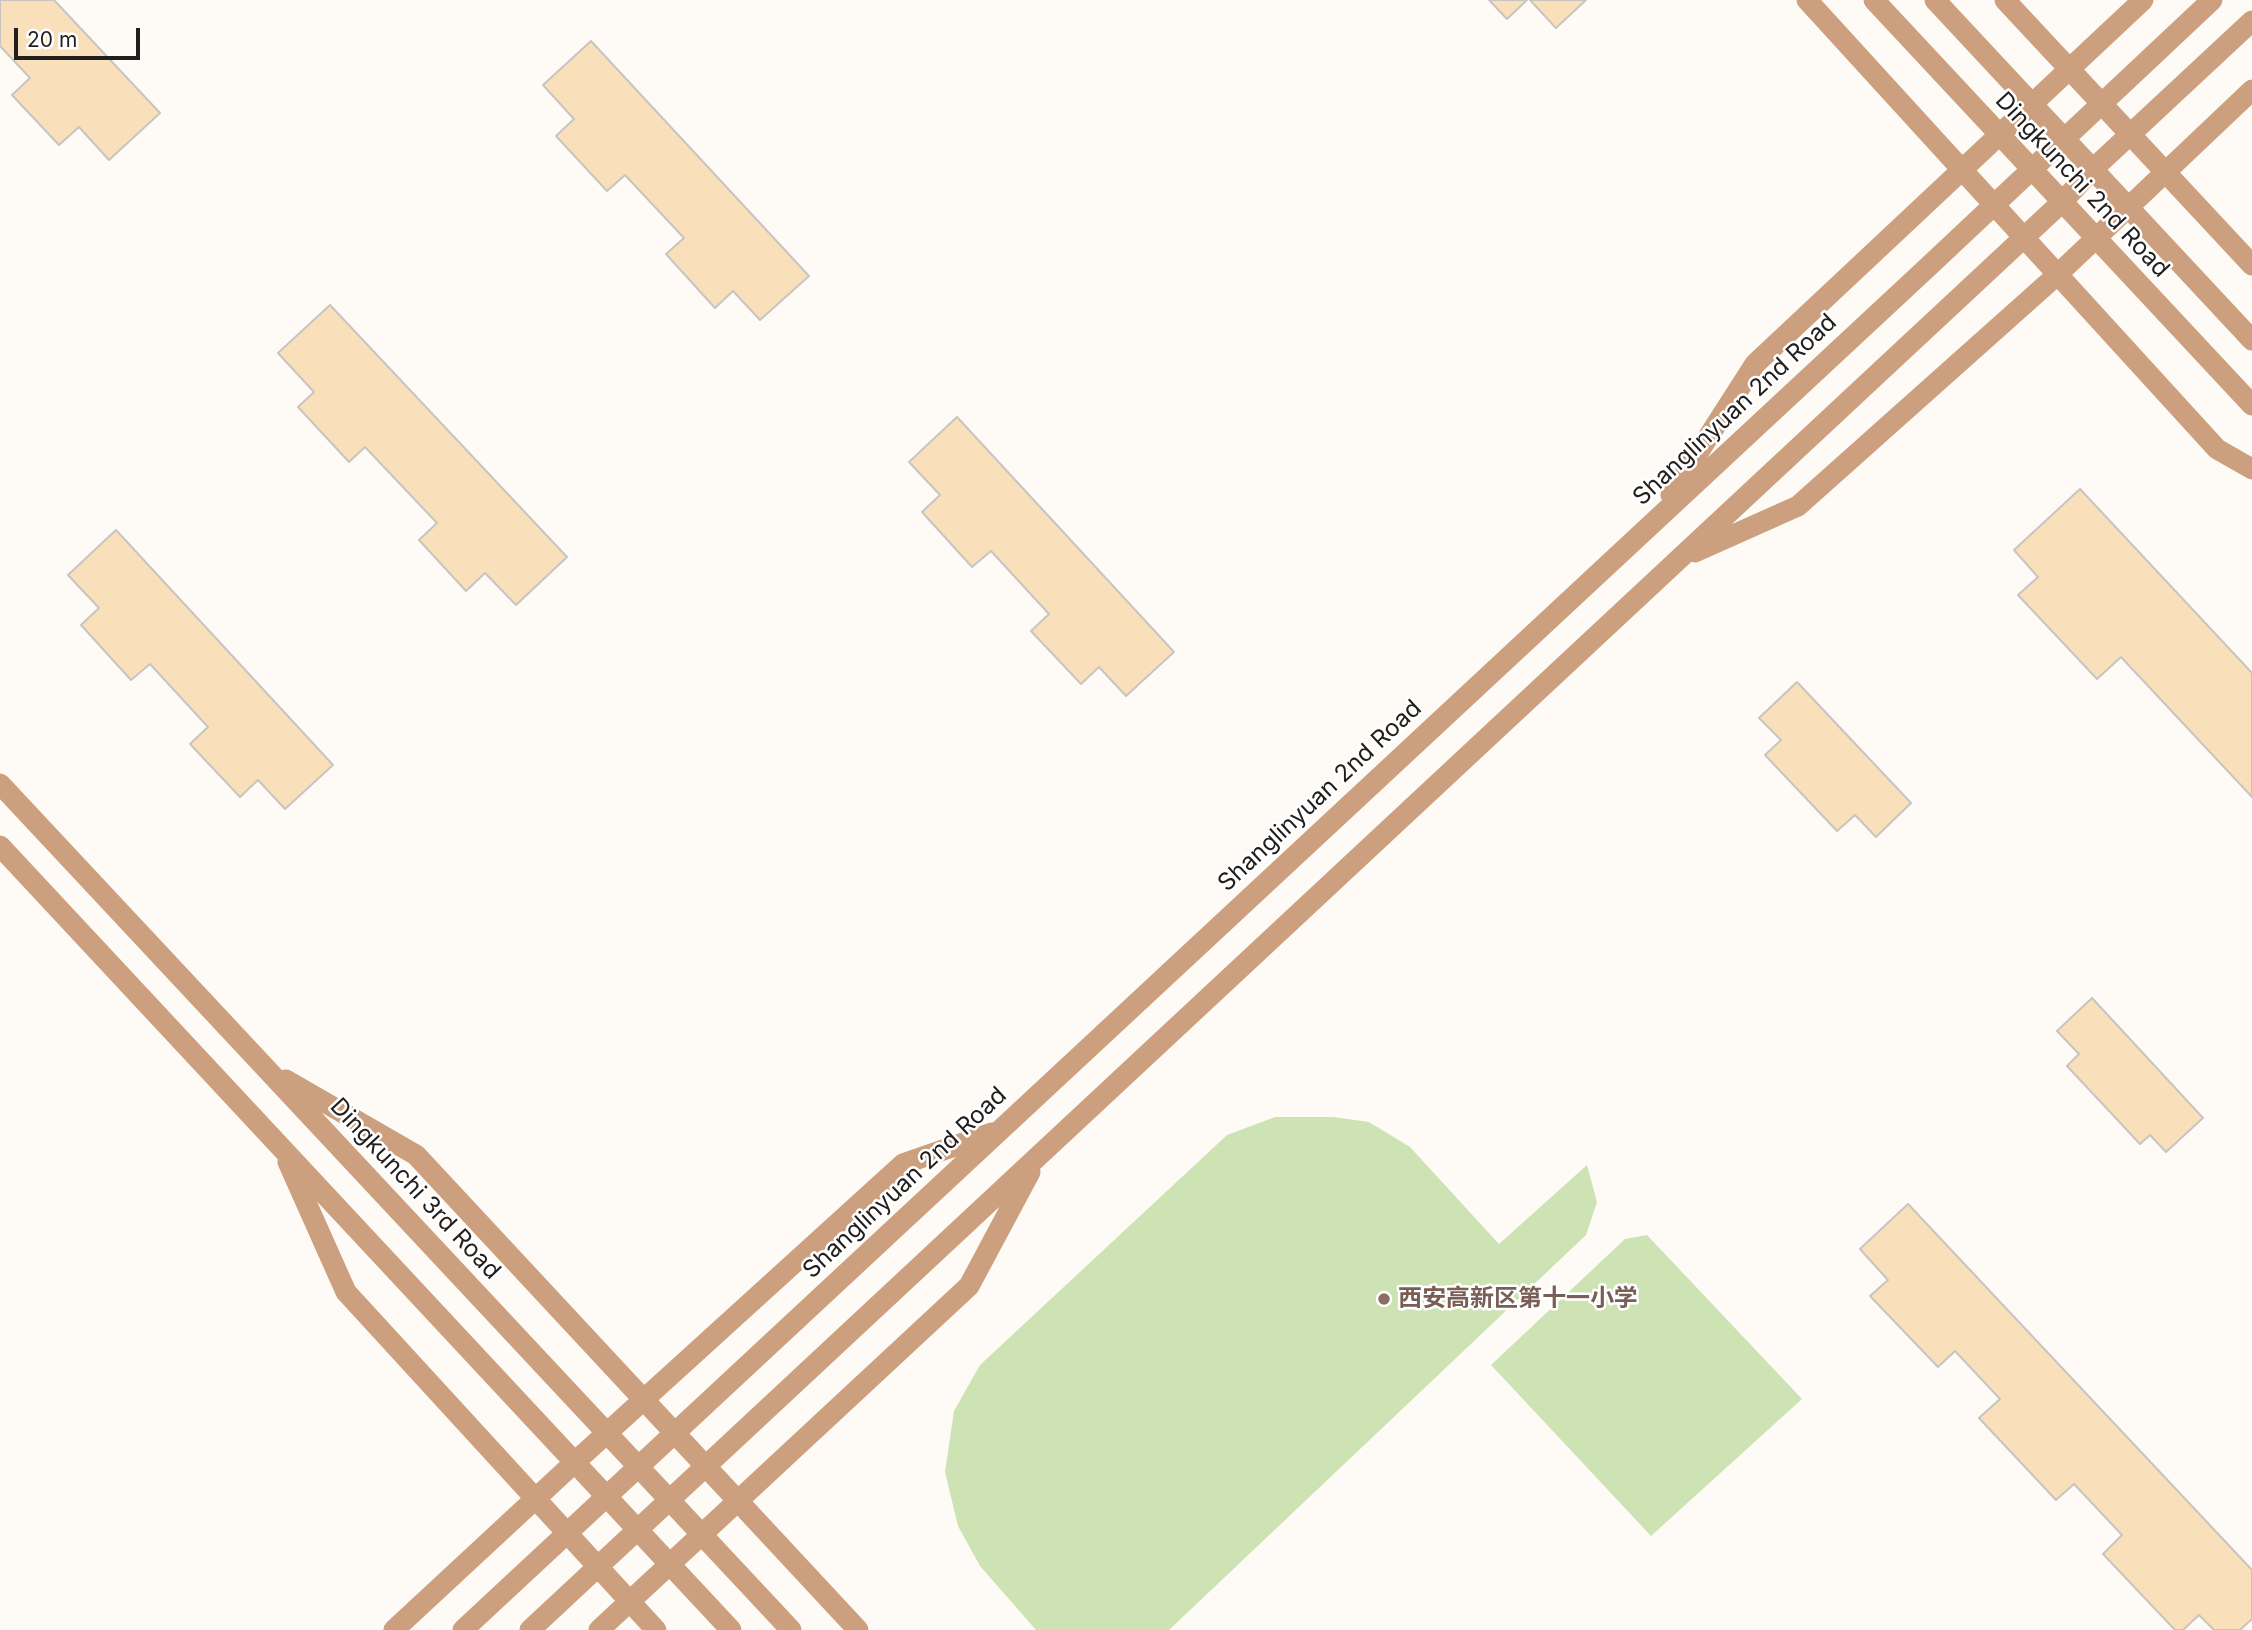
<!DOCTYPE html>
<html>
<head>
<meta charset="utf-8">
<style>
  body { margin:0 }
  #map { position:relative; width:2252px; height:1630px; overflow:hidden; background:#fefbf7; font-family:Inter,sans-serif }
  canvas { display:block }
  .scale { position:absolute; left:14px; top:28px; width:126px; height:32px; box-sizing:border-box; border:4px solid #201f1e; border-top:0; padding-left:9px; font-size:21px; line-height:24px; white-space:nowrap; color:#201f1e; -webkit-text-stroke:5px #fff; paint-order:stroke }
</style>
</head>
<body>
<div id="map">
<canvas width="2252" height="1630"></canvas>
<div class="scale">20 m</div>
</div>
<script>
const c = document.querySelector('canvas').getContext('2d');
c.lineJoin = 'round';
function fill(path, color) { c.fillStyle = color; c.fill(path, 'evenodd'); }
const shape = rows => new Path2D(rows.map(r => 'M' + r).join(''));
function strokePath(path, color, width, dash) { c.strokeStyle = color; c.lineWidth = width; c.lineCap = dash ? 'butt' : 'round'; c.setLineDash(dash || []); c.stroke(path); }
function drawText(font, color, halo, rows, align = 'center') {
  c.font = font + ' Inter,"Noto Sans SC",sans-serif'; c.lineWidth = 5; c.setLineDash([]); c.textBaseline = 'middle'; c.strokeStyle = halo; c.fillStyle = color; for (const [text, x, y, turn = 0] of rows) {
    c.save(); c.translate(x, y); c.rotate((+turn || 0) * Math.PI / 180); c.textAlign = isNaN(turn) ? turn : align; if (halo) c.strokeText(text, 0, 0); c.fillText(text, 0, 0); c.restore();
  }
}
fill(shape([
  [1275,1117,1333,1117,1369,1122,1410,1147,1499,1244,1587,1165,1597,1202,1586,1235,1169,1630,1036,1630,980,1566,958,1526,945,1472,954,1411,980,1365,1227,1135],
  [1647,1235,1802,1399,1651,1536,1491,1365,1625,1239]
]), '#cde3b3');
const building = shape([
  [0,0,54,0,160,113,109,160,79,127,59,145,12,95,30,78,0,46,0,0],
  [1489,0,1527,0,1507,19,1489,0],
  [1530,0,1586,0,1556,28,1530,0],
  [591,41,809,276,760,320,733,291,715,308,666,254,684,238,625,175,607,191,556,136,574,119,543,85,591,41],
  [330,305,567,557,516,605,485,573,466,591,419,540,437,523,365,447,349,462,298,407,314,392,278,353,330,305],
  [957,417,1174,652,1126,696,1099,667,1081,684,1031,631,1049,614,991,551,972,567,922,512,940,495,909,462,957,417],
  [2080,489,2252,673,2252,797,2121,657,2097,679,2018,595,2038,577,2014,550,2080,489],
  [116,530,333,765,285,809,258,780,240,797,190,744,208,727,150,664,131,680,81,625,99,608,68,575,116,530],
  [1797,682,1911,803,1876,837,1855,815,1837,831,1765,755,1781,740,1759,718,1797,682],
  [2092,998,2203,1118,2166,1152,2150,1135,2140,1144,2067,1066,2079,1054,2057,1031,2092,998],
  [1908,1204,2252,1570,2252,1619,2240,1630,2214,1630,2199,1615,2183,1630,2175,1630,2103,1554,2122,1535,2074,1484,2056,1500,1979,1418,2000,1399,1955,1351,1938,1367,1870,1296,1888,1280,1860,1249,1908,1204]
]);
fill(building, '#f9e0ba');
strokePath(building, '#c8c5c1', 2);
strokePath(shape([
  [1807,0,2217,449,2252,469],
  [1874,0,2252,405],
  [1935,0,2252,340],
  [2005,0,2252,265],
  [1671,495,1755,364,2143,0],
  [1695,552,1798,506,2057,275,2252,90],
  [0,784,791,1630],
  [0,846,731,1630],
  [286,1080,416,1155,858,1630],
  [288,1162,346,1292,656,1630],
  [394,1630,575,1462,903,1164,992,1133],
  [463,1630,1929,266,2212,0],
  [530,1630,2062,202,2093,169,2252,21],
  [599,1630,969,1286,1030,1172]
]), '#cc9f7e', 21);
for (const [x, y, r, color] of [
  [1384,1299,7,"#8d6e63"]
]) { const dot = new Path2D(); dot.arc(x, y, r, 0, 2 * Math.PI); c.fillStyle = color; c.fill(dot); strokePath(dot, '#fff', 2.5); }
drawText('24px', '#201f1e', '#fff', [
  ["Dingkunchi 2nd Road",2082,185,47],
  ["Shanglinyuan 2nd Road",1735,410,-43],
  ["Shanglinyuan 2nd Road",1320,796,-43],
  ["Shanglinyuan 2nd Road",905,1183,-43],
  ["Dingkunchi 3rd Road",415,1189,47]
]);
drawText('bold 24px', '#785e54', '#fff', [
  ["西安高新区第十一小学",1398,1299]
], 'left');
</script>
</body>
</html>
